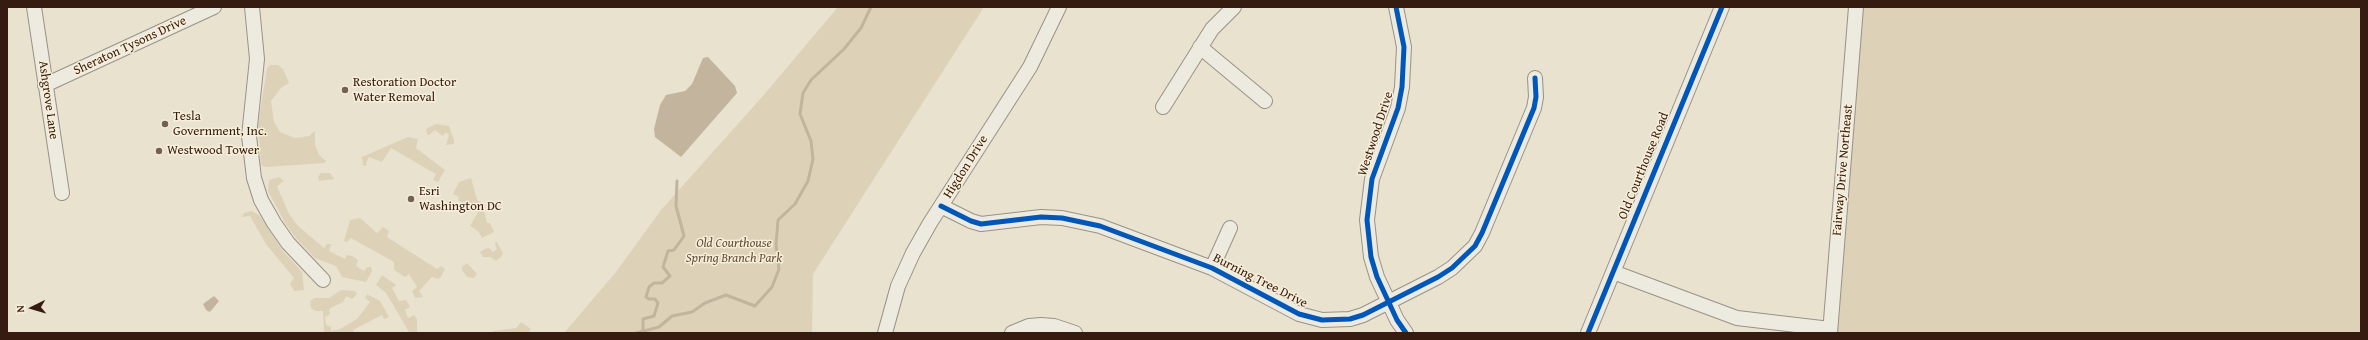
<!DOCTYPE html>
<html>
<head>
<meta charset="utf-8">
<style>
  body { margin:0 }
  #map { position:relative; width:2368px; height:340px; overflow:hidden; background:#e9e2cf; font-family:"Gentium Book Plus",serif }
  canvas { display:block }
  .frame { position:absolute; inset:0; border:8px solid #351b10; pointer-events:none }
  .north { position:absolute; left:12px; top:288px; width:40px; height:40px; -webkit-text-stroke:3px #f8efd9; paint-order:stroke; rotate:265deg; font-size:11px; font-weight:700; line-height:16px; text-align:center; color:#351b10 }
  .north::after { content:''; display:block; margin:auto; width:14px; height:18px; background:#351b10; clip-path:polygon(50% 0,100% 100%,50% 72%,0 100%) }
</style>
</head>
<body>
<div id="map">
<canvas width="2368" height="340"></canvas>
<div class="frame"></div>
<div class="north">N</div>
</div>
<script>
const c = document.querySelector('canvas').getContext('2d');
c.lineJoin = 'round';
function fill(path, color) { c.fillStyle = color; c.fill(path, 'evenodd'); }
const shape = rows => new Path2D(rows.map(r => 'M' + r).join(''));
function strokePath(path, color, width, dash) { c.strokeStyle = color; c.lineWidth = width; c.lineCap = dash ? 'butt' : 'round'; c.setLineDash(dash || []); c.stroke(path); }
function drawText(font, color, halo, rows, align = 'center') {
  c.font = font + ' "Gentium Book Plus",serif'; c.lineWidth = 3; c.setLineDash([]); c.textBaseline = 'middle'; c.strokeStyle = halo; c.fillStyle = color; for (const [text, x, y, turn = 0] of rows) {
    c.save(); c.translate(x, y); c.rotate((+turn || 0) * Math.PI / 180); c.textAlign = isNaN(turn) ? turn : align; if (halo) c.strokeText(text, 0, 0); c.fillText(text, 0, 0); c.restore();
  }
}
fill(shape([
  [838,7,984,7,813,274,812,333,564,333,616,272,661,210,762,97],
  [1856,7,2361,7,2361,333,1831,333],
  [270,65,278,65,283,69,289,83,281,88,271,101,274,122,280,132,295,138,309,136,315,131,315,145,319,155,326,161,325,163,266,167,261,165,258,125,267,68],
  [436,124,449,126,454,140,454,144,446,145,449,135,446,132,443,136,435,130,429,135,427,134,426,129],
  [408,137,418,139,416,148,445,170,438,182,433,180,436,174,391,148,382,162,369,157,366,163,367,165,363,166,362,157],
  [321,173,330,173,334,179,319,181,318,177],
  [279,177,284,181,277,186,289,214,297,225,324,248,327,244,331,244,329,251,345,259,347,255,352,256,358,260,356,266,364,271,367,267,371,267,372,271,366,282,342,277,336,266,315,258,296,238,285,223,268,191,269,180],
  [471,178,477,200,482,203,487,223,490,223,494,232,482,238,478,231,470,226,478,212,458,200,459,197,453,194,459,182],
  [252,211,260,216,283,251,302,272,304,290,294,291,290,284,294,278,266,244,250,216,242,217,244,213],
  [360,218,377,233,383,227,389,231,387,237,437,269,441,266,445,269,441,277,438,279,432,277,419,291,423,297,415,298,412,291,417,287,409,274,405,277,394,270,394,262,351,238,347,242,344,241,350,220],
  [496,241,503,253,501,257,496,261,490,257,483,257,480,252,485,249,489,248,493,252,497,249,495,244],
  [467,263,477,274,474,278,467,277,462,270,462,267],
  [382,275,396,285,392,288,399,301,406,300,410,307,405,310,408,318,414,315,417,319,417,333,409,332,386,293,376,285],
  [341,290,355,291,357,294,352,299,346,296,343,302,329,309,330,314,325,317,326,325,331,327,331,331,340,329,357,319,370,302,365,298,367,294,380,301,389,317,384,319,382,315,353,330,354,333,324,333,323,311,315,311,311,308,310,301,315,298,329,298],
  [521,322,531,329,528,333,493,333,493,331,516,328]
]), '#ddd2b8');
fill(shape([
  [708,57,735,86,737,93,681,157,655,137,654,129,660,105,666,95,685,91,692,84,703,58],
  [214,296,219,301,210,312,206,310,203,304]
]), '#c3b59d');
strokePath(shape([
  [643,330,643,319,654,316,658,303,655,299,649,299,646,297,649,287,654,283,662,283,670,276,663,267,668,251,674,250,684,236,676,206,677,181],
  [636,333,659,327,672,316,692,312,705,303,726,295,755,306,772,287,779,269,776,245,778,220,795,204,808,181,813,159,811,141,800,114,803,93,811,80,844,49,861,28,871,7]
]), '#c3b59d', 3);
const minor = shape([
  [34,7,62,193],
  [252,7,257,59,249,136,254,178,261,200,274,223,288,243,323,280],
  [1396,7,1404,47,1402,87,1398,108,1372,179,1367,220,1371,257,1377,277,1397,320,1406,333],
  [1200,47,1265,101],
  [45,85,214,7],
  [1163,107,1212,29,1234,7],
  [941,206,971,221,981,224,1041,217,1062,218,1100,226,1212,268,1299,314,1322,320,1350,319,1363,315,1438,277,1452,268,1475,246,1482,233,1534,108,1536,97,1535,78],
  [1212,268,1230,228],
  [1613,272,1737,318,1830,329],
  [885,333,898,286,913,253,930,223,1030,67,1059,7],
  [1012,333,1029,326,1041,325,1054,326,1075,333],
  [1588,333,1722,7],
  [1830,333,1856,7]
]);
strokePath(minor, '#999286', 16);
strokePath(minor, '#edeae0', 14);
strokePath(shape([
  [1396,7,1404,47,1402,87,1398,108,1372,179,1367,220,1371,257,1377,277,1397,320,1406,333],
  [941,206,971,221,981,224,1041,217,1062,218,1100,226,1212,268,1299,314,1322,320,1350,319,1363,315,1438,277,1452,268,1475,246,1482,233,1534,108,1536,97,1535,78],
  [1588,333,1722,7]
]), '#0057b8', 5);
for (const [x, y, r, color] of [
  [345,90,4,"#746153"],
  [165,124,4,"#746153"],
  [159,151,4,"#746153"],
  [411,199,4,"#746153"]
]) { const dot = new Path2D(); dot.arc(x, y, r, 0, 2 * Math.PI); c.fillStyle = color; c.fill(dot); strokePath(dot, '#f8efd9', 1.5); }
drawText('13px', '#351b10', '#f8efd9', [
  ["Sheraton Tysons Drive",130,46,-25],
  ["Ashgrove Lane",48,100,82],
  ["Westwood Drive",1376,134,-72],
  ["Old Courthouse Road",1644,166,-68],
  ["Higdon Drive",966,167,-58],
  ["Fairway Drive Northeast",1843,170,-85],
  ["Burning Tree Drive",1260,281,27]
]);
drawText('13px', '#351b10', '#f8efd9', [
  ["Restoration Doctor",353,83],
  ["Water Removal",353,98],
  ["Tesla",173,117],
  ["Government, Inc.",173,132],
  ["Westwood Tower",167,151],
  ["Esri",419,192],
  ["Washington DC",419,207]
], 'left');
drawText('italic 13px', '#654e3d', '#f8efd9', [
  ["Old Courthouse",734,244],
  ["Spring Branch Park",734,259]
]);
</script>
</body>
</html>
